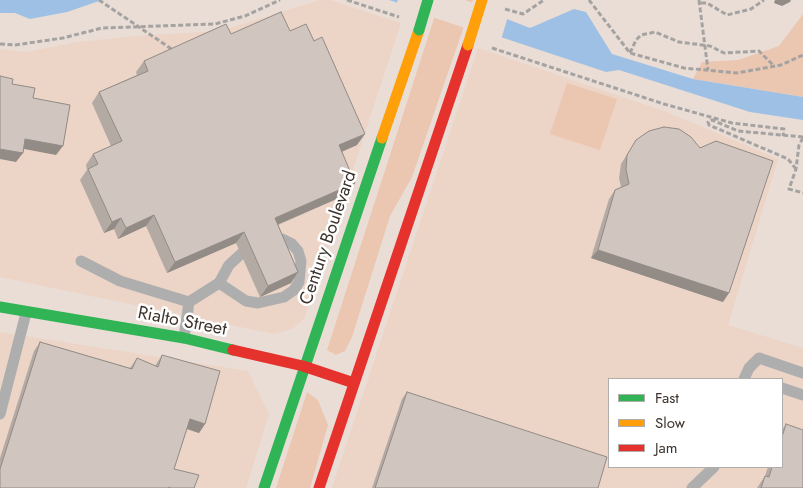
<!DOCTYPE html>
<html>
<head>
<meta charset="utf-8">
<style>
  body { margin:0 }
  #map { position:relative; width:803px; height:488px; overflow:hidden; background:#eaddd5; font-family:Jost,sans-serif }
  canvas { display:block }
  .legend { position:absolute; left:608px; top:378px; width:175px; height:90px; box-sizing:border-box; background:#fff; border:1px solid #b1adab; margin:0; padding:6px 9px; list-style:none; font-size:15px; color:#3c332d }
  .legend li { display:flex; align-items:center; gap:10px; height:25px }
  .legend b { width:25px; border:1px solid #b1adab }
</style>
</head>
<body>
<div id="map">
<canvas width="803" height="488"></canvas>
<ul class="legend">
<li><b style="height:6px;background:#30b455"></b>Fast</li>
<li><b style="height:6px;background:#ff9f0a"></b>Slow</li>
<li><b style="height:6px;background:#e5322d"></b>Jam</li>
</ul>
</div>
<script>
const c = document.querySelector('canvas').getContext('2d');
c.lineJoin = 'round';
function fill(path, color) { c.fillStyle = color; c.fill(path, 'evenodd'); }
const shape = rows => new Path2D(rows.map(r => 'M' + r).join(''));
function strokePath(path, color, width, dash) { c.strokeStyle = color; c.lineWidth = width; c.lineCap = dash ? 'butt' : 'round'; c.setLineDash(dash || []); c.stroke(path); }
function drawText(font, color, halo, rows, align = 'center') {
  c.font = font + ' Jost,sans-serif'; c.lineWidth = 5; c.setLineDash([]); c.textBaseline = 'middle'; c.strokeStyle = halo; c.fillStyle = color; for (const [text, x, y, turn = 0] of rows) {
    c.save(); c.translate(x, y); c.rotate((+turn || 0) * Math.PI / 180); c.textAlign = isNaN(turn) ? turn : align; if (halo) c.strokeText(text, 0, 0); c.fillText(text, 0, 0); c.restore();
  }
}
fill(shape([
  [320,0,330,0,401,23,304,319,292,329,274,334,0,277,0,49,26,52,77,42,136,36,220,31],
  [478,48,667,112,778,159,728,325,803,348,803,488,332,488],
  [609,379,782,379,782,467,609,467],
  [0,332,248,371,269,414,246,488,0,488]
]), '#ecd4c6');
fill(shape([
  [440,0,473,0,412,177,390,216,352,337,345,351,336,355,327,350],
  [803,14,803,97,693,79,702,62,738,60,779,46],
  [567,83,617,99,600,150,550,134],
  [307,392,318,400,328,425,310,488,276,488]
]), '#ebc6b1');
fill(shape([
  [0,0,102,0,67,12,30,19,15,13,0,13],
  [389,0,458,0,530,28,574,9,586,12,612,54,693,79,803,97,803,120,750,112,619,70,606,72]
]), '#9ec0e5');
fill(shape([
  [398,0,465,0,508,16,501,40,396,5]
]), '#eaddd5');
strokePath(shape([
  [347,0,399,17],
  [589,0,630,53,684,68,737,73,781,65,803,55],
  [699,0,708,70],
  [701,3,707,3,727,15,751,9,764,0],
  [505,9,523,14,544,0],
  [0,44,15,45,63,38,102,28,215,24,245,16,280,0],
  [492,48,664,104,732,123,784,129,783,136],
  [630,53,636,40,641,35,655,32,679,42,710,46,724,53,759,51,774,66],
  [803,138,799,145,796,169,789,189,803,193],
  [796,169,788,159,709,125,708,122,712,120,738,131,803,137]
]), '#a5a3a2', 3, [5, 2.5]);
strokePath(shape([
  [241,254,229,265,219,283,246,301,258,303,284,297,294,290,299,282,301,261,298,251,292,244,282,239,272,240],
  [81,261,120,281,189,302,184,338],
  [189,302,219,283],
  [744,379,749,368,759,358,803,373],
  [782,388,803,395],
  [0,414,26,313],
  [692,488,714,467]
]), '#aeaeaf', 11);
strokePath(shape([
  [0,307,184,338,233,350],
  [264,488,382,138]
]), '#30b455', 11);
strokePath(shape([
  [382,138,419,30]
]), '#ff9f0a', 11);
strokePath(shape([
  [233,350,303,366,354,383],
  [319,488,468,45]
]), '#e5322d', 11);
strokePath(shape([
  [99,0,173,50]
]), '#a5a3a2', 3, [5, 2.5]);
strokePath(shape([
  [419,30,428,0]
]), '#30b455', 11);
strokePath(shape([
  [468,45,482,0]
]), '#ff9f0a', 11);
fill(shape([
  [290,31,357,145,342,152,355,183,348,194,278,225,298,272,291,283,260,297,236,243,167,273,146,226,118,239,114,229,104,233,80,180,87,170,86,165,93,154,111,146,92,103,99,92,137,75,136,72,144,61,231,34],
  [636,140,723,302,591,258,609,199,615,190,621,187,619,178,621,164],
  [40,342,130,368,137,358,155,366,162,355,205,424,199,433,187,429,174,469,0,488,0,458,34,351],
  [407,392,598,488,372,488,402,399],
  [786,424,803,488,757,488,765,476,768,467,782,467,782,430]
]), '#b3aaa4');
fill(shape([
  [775,0,791,0,790,2,782,6,774,3],
  [365,134,357,145,331,156,339,145],
  [25,139,63,146,56,155,19,148],
  [0,149,23,153,16,162,0,159],
  [355,183,348,194,267,229,275,218],
  [154,215,146,226,118,239,126,228],
  [121,218,114,229,104,233,112,222],
  [244,232,236,243,167,273,175,262],
  [598,250,729,293,723,302,591,258],
  [298,272,291,283,260,297,268,286],
  [190,419,205,424,199,433,184,428]
]), '#928b86');
const building = shape([
  [281,12,290,31,306,24,314,41,322,37,365,134,339,145,355,183,275,218,298,272,268,286,244,232,175,262,154,215,126,228,121,218,112,222,88,169,98,164,93,154,122,141,99,92,148,71,144,61,226,24,231,34,281,12],
  [0,76,13,79,12,84,35,88,33,98,70,105,63,146,25,139,23,153,0,149,0,76],
  [664,127,679,129,691,137,700,148,716,141,773,161,729,293,598,250,615,190,629,184,626,169,627,155,636,140,649,131,664,127],
  [40,342,132,369,137,358,158,367,162,355,220,371,205,424,190,419,174,469,199,475,194,488,171,488,169,487,168,488,0,488,0,469,40,342],
  [407,392,607,457,598,488,375,488,407,392],
  [786,424,803,430,803,488,761,488,765,476,769,477,772,467,782,467,782,437,786,424]
]);
fill(building, '#d0c6bf');
strokePath(building, '#928b86', 1);
drawText('18px', '#3c332d', '#fff', [
  ["Century Boulevard",329,238,-71],
  ["Rialto Street",182,322,11]
]);
</script>
</body>
</html>
